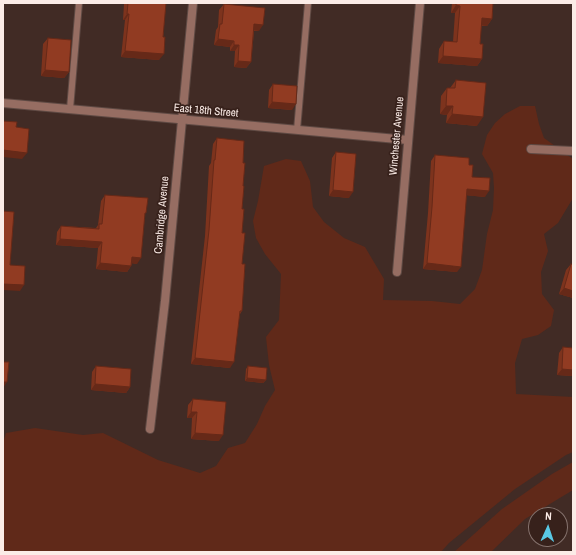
<!DOCTYPE html>
<html>
<head>
<meta charset="utf-8">
<style>
  body { margin:0 }
  #map { position:relative; width:576px; height:555px; overflow:hidden; background:#412b25; font-family:"Archivo Narrow",sans-serif }
  canvas { display:block }
  .frame { position:absolute; inset:0; border:4px solid #fbece7; pointer-events:none }
  .north { position:absolute; left:528px; top:507px; width:40px; height:40px; box-sizing:border-box; background:#37211b; border:1px solid #85726d; border-radius:50%; rotate:3deg; font-size:11px; font-weight:700; line-height:16px; text-align:center; color:#fbece7 }
  .north::after { content:''; display:block; margin:auto; width:14px; height:18px; background:#59c8e4; clip-path:polygon(50% 0,100% 100%,50% 72%,0 100%) }
</style>
</head>
<body>
<div id="map">
<canvas width="576" height="555"></canvas>
<div class="frame"></div>
<div class="north">N</div>
</div>
<script>
const c = document.querySelector('canvas').getContext('2d');
c.lineJoin = 'round';
function fill(path, color) { c.fillStyle = color; c.fill(path, 'evenodd'); }
const shape = rows => new Path2D(rows.map(r => 'M' + r).join(''));
function strokePath(path, color, width, dash) { c.strokeStyle = color; c.lineWidth = width; c.lineCap = dash ? 'butt' : 'round'; c.setLineDash(dash || []); c.stroke(path); }
function drawText(font, color, halo, rows, align = 'center') {
  c.font = font + ' "Archivo Narrow",sans-serif'; c.lineWidth = 3.5; c.setLineDash([]); c.textBaseline = 'middle'; c.strokeStyle = halo; c.fillStyle = color; for (const [text, x, y, turn = 0] of rows) {
    c.save(); c.translate(x, y); c.rotate((+turn || 0) * Math.PI / 180); c.textAlign = isNaN(turn) ? turn : align; if (halo) c.strokeText(text, 0, 0); c.fillText(text, 0, 0); c.restore();
  }
}
fill(shape([
  [520,106,535,106,539,124,544,138,573,159,573,198,558,223,544,234,548,251,541,272,542,294,554,310,551,326,538,335,522,339,515,363,516,394,573,397,573,452,566,455,515,489,449,543,441,552,3,552,3,443,6,433,35,428,83,435,103,433,158,460,200,473,216,466,228,448,245,443,257,424,265,406,275,390,269,365,266,337,279,320,281,274,265,254,256,238,253,221,258,201,264,166,286,159,301,161,310,181,313,207,324,222,344,238,365,247,384,279,383,300,432,301,460,304,475,289,482,270,487,234,493,210,494,188,493,173,482,154,487,135,495,123,505,114],
  [573,462,573,490,525,519,491,552,454,552,502,509,552,474]
]), '#602919');
const service = shape([
  [70,109,79,3],
  [297,130,308,3]
]);
const minor = shape([
  [3,103,408,140],
  [531,149,573,151],
  [397,272,420,3],
  [150,429,165,301,193,3]
]);
strokePath(service, '#5f4a44', 8);
strokePath(minor, '#5f4a44', 10);
strokePath(service, '#966d62', 6);
strokePath(minor, '#966d62', 8);
fill(shape([
  [125,3,166,3,163,37,159,60,121,57,125,20,123,20,124,4],
  [452,3,493,3,492,19,487,26,481,26,480,44,482,59,477,66,438,63,439,49,444,41,453,42,455,13,451,13],
  [224,4,259,31,254,31,251,62,246,68,234,67,235,51,230,51,230,47,214,45,216,30,218,27,219,10],
  [48,38,69,72,64,78,41,76,43,44],
  [456,80,477,126,446,123,447,115,440,114,441,96,447,88,450,88],
  [273,84,292,110,268,108,269,90],
  [217,138,243,163,243,186,242,209,242,311,240,314,230,368,191,364,205,236,209,166,211,163,213,144],
  [336,152,349,198,329,196,332,158],
  [435,155,469,165,472,177,485,197,466,195,457,272,423,269,428,213,431,161],
  [105,195,145,215,137,264,132,263,131,266,127,272,96,269,98,248,56,245,57,232,61,226,96,228,98,225,101,201],
  [571,264,573,264,573,298,559,294,566,270],
  [563,347,573,348,573,376,557,375,559,353],
  [96,366,130,387,126,393,91,390,92,372],
  [248,366,266,380,263,383,245,381,246,369],
  [193,399,219,441,191,439,192,418,187,418,188,405]
]), '#7d331d');
fill(shape([
  [456,5,460,6,455,13,451,13],
  [127,14,129,14,125,20,123,20],
  [482,18,492,19,487,26,477,25],
  [254,24,263,25,259,31,250,30],
  [218,39,234,41,230,47,214,45],
  [234,45,239,45,235,51,230,51],
  [125,51,164,54,159,60,121,57],
  [443,56,482,59,477,66,438,63],
  [238,61,251,62,246,68,234,67],
  [45,70,69,72,64,78,41,76],
  [272,102,296,104,292,110,268,108],
  [446,106,453,106,447,115,440,114],
  [452,114,483,117,477,126,446,123],
  [3,150,27,153,22,159,3,157],
  [467,189,489,191,485,197,463,195],
  [333,190,353,192,349,198,329,196],
  [60,239,102,242,98,248,56,245],
  [132,257,141,258,137,264,128,263],
  [100,263,131,266,127,272,96,269],
  [427,263,461,267,457,272,423,269],
  [3,284,24,285,20,291,3,290],
  [564,288,573,291,573,298,559,294],
  [195,358,234,362,230,368,191,364],
  [562,369,573,370,573,376,557,375],
  [247,378,266,380,263,383,245,381],
  [3,382,7,382,3,388],
  [95,384,130,387,126,393,91,390],
  [191,412,197,412,192,418,187,418],
  [195,433,223,435,219,441,191,439]
]), '#662918');
const building = shape([
  [128,3,166,3,163,37,165,37,164,54,125,51,129,14,127,14,128,3],
  [456,3,493,3,492,19,482,18,480,44,483,44,482,59,443,56,444,41,457,42,460,6,456,5,456,3],
  [224,4,265,8,263,25,254,24,251,62,238,61,239,45,234,45,234,41,218,39,220,24,222,24,224,4],
  [48,38,71,40,69,72,45,70,48,38],
  [456,80,486,83,483,117,452,114,453,106,446,106,447,88,455,88,456,80],
  [273,84,297,86,296,104,272,102,273,84],
  [3,121,17,122,16,127,29,129,27,153,3,150,3,121],
  [217,138,244,141,243,163,245,163,243,186,244,186,242,209,244,209,242,233,245,233,242,264,245,264,242,311,240,311,234,362,195,358,209,230,214,160,215,160,217,138],
  [336,152,356,154,353,192,333,190,336,152],
  [435,155,469,158,469,165,473,165,472,177,490,178,489,191,467,189,461,267,427,263,432,207,435,155],
  [105,195,148,198,146,213,145,213,141,258,132,257,131,266,100,263,102,242,60,239,61,226,99,229,99,224,102,224,105,195],
  [3,211,14,212,10,265,25,266,24,285,3,284,3,211],
  [571,264,573,265,573,291,564,288,571,264],
  [563,347,573,348,573,370,562,369,563,347],
  [3,362,9,362,7,382,3,382,3,362],
  [96,366,131,369,130,387,95,384,96,366],
  [248,366,267,368,266,380,247,378,248,366],
  [193,399,226,402,223,435,195,433,197,412,191,412,193,399]
]);
fill(building, '#913b22');
strokePath(building, '#662918', 1);
drawText('11px', '#fbece7', '#37211b', [
  ["East 18th Street",206,111,5],
  ["Winchester Avenue",397,136,-85],
  ["Cambridge Avenue",162,215,-85]
]);
</script>
</body>
</html>
